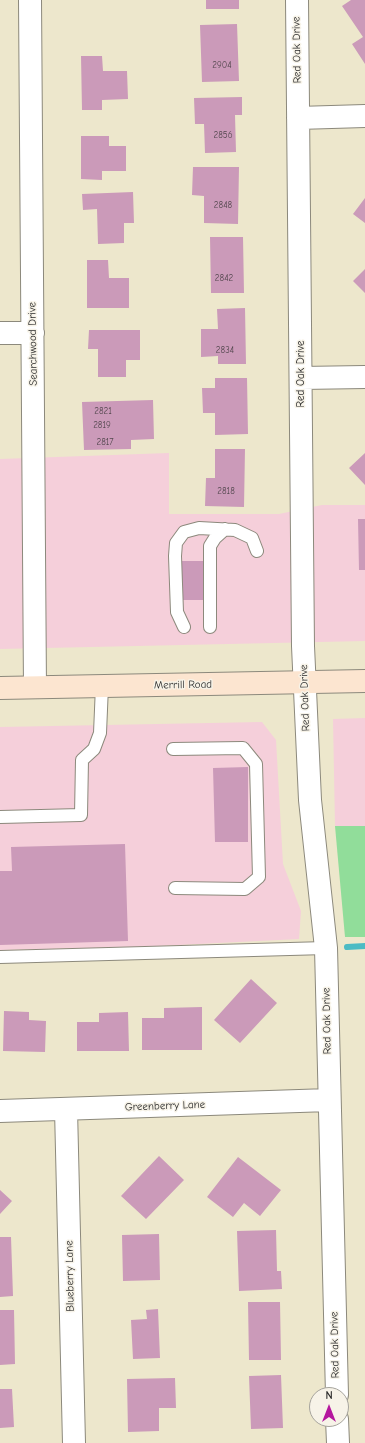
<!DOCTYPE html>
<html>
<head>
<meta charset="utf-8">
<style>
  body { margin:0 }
  #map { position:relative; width:365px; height:1443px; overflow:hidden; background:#ede7cc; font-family:"Comic Neue",sans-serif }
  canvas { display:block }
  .north { position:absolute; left:309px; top:1387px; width:40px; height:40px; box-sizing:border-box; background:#f7f3e8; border:1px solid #a5a39c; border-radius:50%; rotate:0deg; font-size:11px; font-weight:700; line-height:16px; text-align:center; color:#2b2b2b }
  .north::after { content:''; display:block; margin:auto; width:14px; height:18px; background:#b5179e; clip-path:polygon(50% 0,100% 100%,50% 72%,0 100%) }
</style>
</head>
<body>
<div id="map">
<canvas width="365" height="1443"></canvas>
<div class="north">N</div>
</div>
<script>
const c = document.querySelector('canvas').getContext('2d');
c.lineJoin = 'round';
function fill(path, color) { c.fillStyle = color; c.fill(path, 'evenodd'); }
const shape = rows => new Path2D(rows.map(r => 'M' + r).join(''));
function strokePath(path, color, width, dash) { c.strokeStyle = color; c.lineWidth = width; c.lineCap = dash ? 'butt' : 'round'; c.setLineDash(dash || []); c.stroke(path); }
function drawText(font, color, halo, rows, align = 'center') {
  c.font = font + ' "Comic Neue",sans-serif'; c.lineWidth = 3; c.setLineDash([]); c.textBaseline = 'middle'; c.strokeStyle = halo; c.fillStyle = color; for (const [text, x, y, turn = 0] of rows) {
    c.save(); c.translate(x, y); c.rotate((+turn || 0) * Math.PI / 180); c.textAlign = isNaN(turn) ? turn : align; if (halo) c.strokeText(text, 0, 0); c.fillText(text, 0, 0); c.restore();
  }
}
fill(shape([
  [169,453,169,514,279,514,322,505,365,505,365,641,0,649,0,459],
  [365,718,365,826,335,826,333,719],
  [262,722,276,740,283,864,301,911,299,939,138,947,0,950,0,727]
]), '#f5cfda');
fill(shape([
  [335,826,365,826,365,937,345,937]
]), '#91dd9a');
strokePath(shape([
  [347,947,365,946]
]), '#4cbbc4', 6);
fill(shape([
  [206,0,239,0,239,9,206,9],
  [351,0,365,0,365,64,352,44,363,37,342,6],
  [237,24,239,81,202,82,200,25],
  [81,56,102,56,103,71,127,71,128,99,102,100,102,110,82,110],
  [242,97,242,115,235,115,236,152,205,153,204,124,195,124,194,98],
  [81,136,109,136,109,146,126,146,126,171,102,171,102,180,81,179],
  [193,167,239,167,238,224,204,223,204,196,192,195],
  [133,192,134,223,124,223,124,243,98,244,97,209,83,210,82,194],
  [365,198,365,223,353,214],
  [210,237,243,237,244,293,211,293],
  [87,260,108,260,109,278,129,278,129,308,87,308],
  [365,269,365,293,353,281],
  [245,308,246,364,218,364,218,356,201,357,201,329,218,329,217,309],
  [89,330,140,330,140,360,126,360,126,377,98,377,98,349,88,349],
  [215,378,247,378,248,434,215,435,215,413,203,413,202,388,215,388],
  [153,400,154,439,131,440,131,449,84,450,82,402],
  [215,449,245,449,244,507,205,506,206,478,215,478],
  [365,453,365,485,349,468],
  [358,519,365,519,365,570,359,570],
  [182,561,203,561,203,600,181,600],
  [248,767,248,842,215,842,213,768],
  [125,844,128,941,0,945,0,871,12,871,11,847],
  [251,979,277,1003,240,1043,214,1020],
  [202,1007,202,1050,142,1050,142,1018,164,1018,164,1008],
  [4,1011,29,1012,29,1020,46,1021,45,1052,3,1051],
  [128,1012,129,1051,77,1051,77,1022,99,1022,99,1013],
  [159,1156,184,1180,146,1219,121,1196],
  [238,1157,281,1190,260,1216,244,1203,233,1217,207,1197],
  [0,1190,12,1201,0,1214],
  [276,1230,277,1271,281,1271,282,1289,239,1291,237,1231],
  [159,1234,160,1280,123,1281,122,1235],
  [0,1237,11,1237,13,1296,0,1297],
  [248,1302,280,1302,281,1360,249,1360],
  [158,1309,160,1358,133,1359,131,1320,147,1319,146,1310],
  [0,1310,14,1310,15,1364,0,1365],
  [281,1375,283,1428,251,1429,249,1376],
  [175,1378,176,1408,159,1408,159,1431,128,1432,127,1379],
  [0,1389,12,1389,14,1427,0,1428]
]), '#cb9ab9');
const lane = shape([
  [184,627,177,612,175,556,176,543,184,532,199,528,235,530,252,538,257,551],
  [210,627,210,546,215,538,225,529],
  [173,749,243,748,256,764,259,877,245,889,175,888],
  [0,817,81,815,82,760,94,749,100,733,102,686],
  [0,957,326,948]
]);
const street = shape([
  [30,0,35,687],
  [297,0,303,646,310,800,326,948,337,1395],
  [298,118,365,116],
  [0,333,33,333],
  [301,378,365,377],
  [66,1109,74,1443],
  [0,1111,329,1100],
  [337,1419,338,1443]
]);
const secondary = shape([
  [0,688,365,681]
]);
strokePath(lane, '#8c897c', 14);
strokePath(street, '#8c897c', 24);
strokePath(secondary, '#8c897c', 24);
strokePath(lane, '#fff', 12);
strokePath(street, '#fff', 22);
strokePath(secondary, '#fce5d0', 22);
drawText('9px', '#53474e', null, [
  ["2904",222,65],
  ["2856",223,135],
  ["2848",223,205],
  ["2842",224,278],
  ["2834",225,350],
  ["2821",103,411],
  ["2819",102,425],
  ["2817",105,442],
  ["2818",226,491]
]);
drawText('11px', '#2b2b2b', '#f7f3e8', [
  ["Red Oak Drive",297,50,-91],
  ["Searchwood Drive",33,344,-91],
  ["Red Oak Drive",301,374,-90],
  ["Merrill Road",183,685,-1],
  ["Red Oak Drive",305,698,-92],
  ["Red Oak Drive",327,1021,-91],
  ["Greenberry Lane",165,1106,-2],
  ["Blueberry Lane",70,1276,-91],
  ["Red Oak Drive",335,1345,-91]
]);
</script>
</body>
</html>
